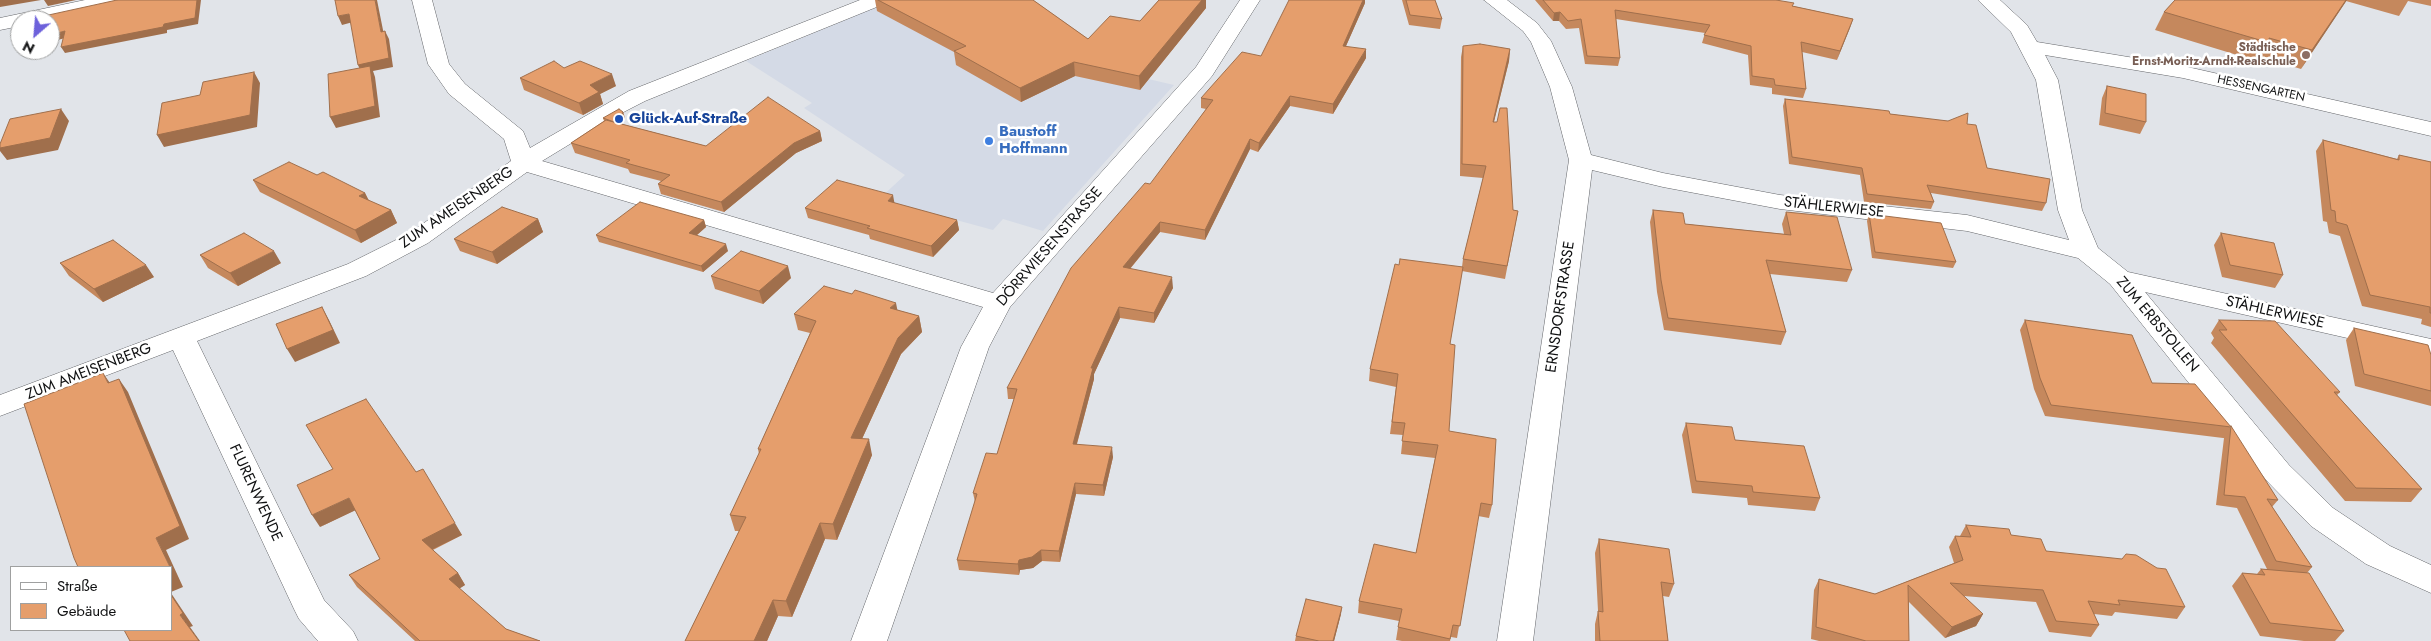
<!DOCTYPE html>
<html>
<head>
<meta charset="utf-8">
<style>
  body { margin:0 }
  #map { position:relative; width:2431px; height:641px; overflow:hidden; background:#e1e4e9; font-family:Jost,sans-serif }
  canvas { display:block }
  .legend { position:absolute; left:10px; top:566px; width:162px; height:65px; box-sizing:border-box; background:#fff; border:1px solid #9fa0a0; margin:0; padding:6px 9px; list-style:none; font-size:15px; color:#101112 }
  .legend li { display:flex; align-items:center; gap:10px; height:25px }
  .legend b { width:25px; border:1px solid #9fa0a0 }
  .north { position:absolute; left:10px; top:10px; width:50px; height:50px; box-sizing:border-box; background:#fff; border:1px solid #9fa0a0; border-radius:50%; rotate:207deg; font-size:14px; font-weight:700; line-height:20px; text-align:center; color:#101112 }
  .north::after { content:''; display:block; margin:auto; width:18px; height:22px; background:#6d61db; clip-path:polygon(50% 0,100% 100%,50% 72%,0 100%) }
</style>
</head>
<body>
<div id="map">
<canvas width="2431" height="641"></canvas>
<ul class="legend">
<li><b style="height:6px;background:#fff"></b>Straße</li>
<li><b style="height:14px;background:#e59e6c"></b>Gebäude</li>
</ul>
<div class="north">N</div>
</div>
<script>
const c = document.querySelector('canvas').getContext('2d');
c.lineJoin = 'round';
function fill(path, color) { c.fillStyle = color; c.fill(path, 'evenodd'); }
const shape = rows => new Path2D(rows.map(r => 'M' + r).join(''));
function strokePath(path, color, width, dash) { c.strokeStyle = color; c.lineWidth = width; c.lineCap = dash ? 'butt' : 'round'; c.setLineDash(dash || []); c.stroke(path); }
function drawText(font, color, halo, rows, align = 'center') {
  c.font = font + ' Jost,sans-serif'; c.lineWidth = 5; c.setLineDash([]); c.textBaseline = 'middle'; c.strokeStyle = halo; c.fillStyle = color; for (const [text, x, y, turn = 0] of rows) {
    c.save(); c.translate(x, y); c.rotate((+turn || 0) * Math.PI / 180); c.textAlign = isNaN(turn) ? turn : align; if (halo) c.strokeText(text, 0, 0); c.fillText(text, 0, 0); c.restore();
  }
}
fill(shape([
  [887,3,1114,71,1174,85,1043,231,1003,219,993,230,879,199,905,175,804,108,812,103,746,61]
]), '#d4dae6');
const minor = shape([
  [85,0,123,0,120,4,47,20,20,20,20,26,0,30,0,18,85,0],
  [412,0,432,0,449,64,465,84,523,131,530,148,629,91,860,0,887,0,884,4,645,101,616,116,542,161,993,293,1196,67,1240,0,1260,0,1212,76,1010,307,989,347,887,641,851,641,961,347,983,307,527,172,428,243,366,276,197,341,324,600,353,631,358,641,318,641,299,619,294,609,173,350,0,416,0,395,348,264,410,233,511,161,504,139,449,94,428,64,412,0],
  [1484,0,1507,0,1537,23,1551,41,1572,87,1591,155,1663,173,1780,195,1967,215,2069,240,2058,210,2036,80,2011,32,1978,0,2000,0,2027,25,2037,42,2183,66,2431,122,2431,136,2183,78,2045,55,2058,80,2082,210,2098,248,2128,272,2431,339,2431,357,2145,292,2289,465,2333,508,2390,546,2431,565,2431,593,2366,564,2311,526,2267,481,2110,284,2078,258,1967,231,1780,209,1663,187,1592,170,1533,641,1497,641,1569,160,1550,87,1531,42,1523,31,1484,0]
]);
strokePath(minor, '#636569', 1);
fill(minor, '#fff');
fill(shape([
  [875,0,1033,0,1088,39,1140,21,1159,0,1206,0,1206,8,1140,90,1075,76,1021,102,956,65,954,52,877,11],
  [1402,0,1435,0,1442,19,1440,29,1409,25],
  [1535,0,1776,0,1793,6,1853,19,1837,60,1802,52,1806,89,1803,98,1772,94,1772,88,1750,85,1748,55,1702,43,1705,33,1616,19,1620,58,1618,66,1585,64,1579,28,1566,29,1559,21,1553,21],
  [2175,0,2431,0,2431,6,2408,1,2399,16,2346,1,2301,69,2262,57,2260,62,2155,30,2164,12],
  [1365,3,1346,46,1366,58,1333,114,1290,106,1258,152,1250,149,1205,240,1160,232,1130,269,1173,288,1154,323,1120,318,1094,374,1094,379,1077,444,1113,457,1104,496,1076,494,1060,562,1042,561,1033,568,1020,570,1019,575,959,570,957,560,975,502,973,493,997,454,1014,399,1008,399,1007,388,1206,109,1201,108,1201,98,1261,56],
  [1463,46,1510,49,1509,61,1494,122,1513,210,1518,211,1505,279,1462,271,1450,344,1449,431,1492,505,1489,518,1478,516,1457,638,1451,637,1450,641,1402,641,1396,640,1399,621,1358,613,1359,601,1416,553,1435,458,1401,454,1403,435,1390,434,1396,387,1369,381,1370,369,1399,265,1462,267,1463,259,1483,178,1460,176,1461,57],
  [564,68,616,86,600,94,603,104,583,115,524,90,520,78],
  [2107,86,2146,122,2140,134,2099,125,2102,98],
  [1785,99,1890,114,1967,124,1987,168,2046,203,2042,211,1931,193,1934,202,1931,209,1864,202,1860,175,1789,164,1783,106],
  [623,112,625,118,622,124,706,146,820,131,822,141,796,153,724,212,661,194,658,184,661,181,630,173,628,169,575,153,571,143,604,121,603,118],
  [2323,140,2397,159,2399,155,2431,162,2431,327,2421,324,2422,319,2362,306,2340,236,2329,233,2327,222,2323,221,2316,151],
  [317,175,365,193,369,201,391,210,397,223,361,243,260,192,253,180],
  [894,203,957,220,959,230,933,257,870,239,869,235,808,218,805,208],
  [1653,210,1685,224,1784,234,1782,224,1786,212,1852,270,1847,282,1770,274,1786,332,1781,345,1664,330,1657,292,1650,222],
  [1869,214,1956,262,1953,268,1872,258,1867,221],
  [538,219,543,232,497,264,460,251,454,239],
  [704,220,706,227,696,236,728,251,703,272,599,242,596,235],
  [2221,233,2283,275,2275,288,2222,277,2214,245],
  [200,255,281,263,238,286,208,268],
  [60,263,154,277,103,302,69,276],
  [711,276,791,278,763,304,715,289],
  [897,310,919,316,922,332,901,354,862,439,872,455,837,540,825,539,792,617,778,616,767,641,685,641,739,531,735,531,730,515,759,454,758,449,810,333,798,330,794,314],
  [2025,320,2152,383,2230,427,2278,500,2272,507,2312,567,2307,573,2344,631,2335,641,2304,641,2260,636,2232,586,2242,573,2257,574,2261,569,2267,569,2237,508,2216,505,2224,438,2223,438,2045,416,2034,389,2020,330],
  [2219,320,2340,392,2337,395,2422,489,2411,502,2345,501,2211,343,2214,338,2211,333],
  [2354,328,2431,355,2431,406,2355,386,2346,340],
  [1686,423,1735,440,1820,498,1815,511,1748,505,1747,498,1692,493,1682,435],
  [416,472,462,535,433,550,458,573,465,585,459,588,506,629,540,641,415,641,357,587,349,575,380,559,355,510,320,527],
  [1966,525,2011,535,2046,551,2185,607,2177,619,2115,612,2112,616,2094,614,2099,625,2091,637,2049,632,2036,602,1964,596,1983,614,1976,626,1945,638,1909,602,1909,641,1819,641,1811,639,1814,590,1819,579,1875,594,1954,563,1949,547,1955,536,1960,536],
  [1599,539,1674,584,1669,597,1663,596,1668,641,1595,641,1595,624,1598,611,1595,553],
  [1341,614,1334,641,1295,641,1296,636]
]), '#c5885d');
fill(shape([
  [0,0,41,0,0,7],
  [44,0,76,0,48,6],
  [197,0,201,0,198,24,167,30,167,33,65,53,61,47,164,24],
  [375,0,377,0,385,40,381,32],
  [1202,0,1206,0,1206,8,1140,90,1139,76],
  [1363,0,1365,0,1365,3,1342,55,1343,46],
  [2346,0,2347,0,2301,69,2312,50],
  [1560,12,1559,21,1553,21,1554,13],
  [349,14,353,22,342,25,338,16],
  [1853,19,1850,28,1837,60,1840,51],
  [65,31,69,37,50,42,50,35],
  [385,31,389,39,393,67,373,71,375,77,380,117,336,128,330,117,362,74,358,65],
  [1366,49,1366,58,1333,114,1333,104],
  [1510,49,1509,61,1491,133,1493,122],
  [1074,62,1075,76,1021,102,1020,88],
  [254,72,260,83,257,127,164,147,157,135],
  [612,74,616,86,600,94,603,104,583,115,579,103,590,85],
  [1290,96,1290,106,1258,152,1259,143],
  [61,109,69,121,58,150,7,160,0,151,0,148],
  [623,112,625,118,619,130,616,124],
  [820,131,822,141,796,153,724,212,721,202,794,143],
  [1250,139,1250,149,1205,240,1205,230],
  [365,193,371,205,359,196],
  [893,195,895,206,888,201],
  [391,210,397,223,361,243,355,230],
  [538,219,543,232,497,264,492,252],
  [704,220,706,227,691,240,689,233],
  [957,220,959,230,933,257,931,246],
  [1160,222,1160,232,1123,277,1123,267],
  [726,244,728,251,703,272,701,266],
  [274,251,281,263,238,286,230,273],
  [146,265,154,277,103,302,94,289],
  [788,266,791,278,763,304,759,291],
  [1172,277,1173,288,1154,323,1154,313],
  [896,303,899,318,890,308],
  [322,307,329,320,340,343,295,362,287,349],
  [1119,307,1120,318,1094,374,1094,379,1074,454,1073,444,1091,368],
  [919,316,922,332,901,354,855,454,851,438,898,338],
  [103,373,112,386,108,383],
  [119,379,128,392,189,539,166,550,183,587,171,592,171,567,170,567,156,538],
  [869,439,872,455,837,540,833,524],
  [1112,447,1113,457,1104,496,1103,485],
  [1075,483,1076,494,1060,562,1059,551],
  [349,498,356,510,320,527,312,515],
  [455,523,462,535,429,551,422,540],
  [820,523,825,539,792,617,786,601],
  [1041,550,1042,561,1033,568,1020,570,1019,575,1018,564,1019,560],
  [458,573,465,585,456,591,449,579],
  [171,593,193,626,190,627,200,641,199,641,180,615,171,595],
  [773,600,778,616,767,641,754,641],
  [1342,607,1341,614,1334,641,1333,641],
  [1983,614,1976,626,1945,638,1952,627]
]), '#a06f4c');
const building = shape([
  [117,0,197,0,195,18,164,24,163,27,61,47,65,31,50,35,50,20,44,20,44,16,117,0],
  [335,0,375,0,381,32,385,31,389,58,358,65,349,14,338,16,335,0],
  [878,0,1033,0,1088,39,1110,16,1140,21,1159,0,1202,0,1139,76,1074,62,1020,88,954,51,966,46,878,0],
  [1289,0,1363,0,1343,46,1366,49,1333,104,1290,96,1259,143,1250,139,1205,230,1160,222,1123,267,1172,277,1154,313,1119,307,1091,368,1093,368,1073,444,1112,447,1103,485,1075,483,1059,551,1041,550,1032,557,1019,560,1018,564,957,560,977,494,973,493,986,453,997,454,1017,389,1007,388,1071,268,1145,183,1150,184,1213,100,1201,98,1242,52,1261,56,1289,0],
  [1406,0,1435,0,1442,19,1410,15,1406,0],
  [1543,0,1776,0,1794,3,1792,6,1853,19,1840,51,1801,42,1806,89,1775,85,1774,79,1752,76,1751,46,1704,35,1710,25,1615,10,1620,58,1587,56,1581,19,1568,21,1560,12,1554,13,1543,0],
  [2175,0,2346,0,2312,50,2269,38,2270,43,2164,12,2175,0],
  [1480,44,1510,49,1493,122,1497,122,1500,108,1507,108,1513,210,1518,211,1507,266,1463,259,1486,166,1462,164,1463,46,1480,44],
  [554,61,564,68,580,61,612,74,590,85,599,92,579,103,520,78,554,61],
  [370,66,375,106,330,117,328,74,370,66],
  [254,72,250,115,157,135,162,103,200,95,203,82,254,72],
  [2107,86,2146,94,2146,122,2105,113,2107,86],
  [768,97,820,131,794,143,721,202,658,184,670,175,626,163,630,160,571,143,606,120,706,146,768,97],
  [1785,99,1889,111,1890,114,1948,121,1968,113,1967,124,1976,125,1987,168,2050,179,2046,203,1927,185,1934,202,1867,194,1862,168,1792,157,1785,99],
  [61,109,50,138,0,148,0,144,10,119,61,109],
  [619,109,623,112,617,123,603,118,619,109],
  [2323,140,2399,160,2399,155,2431,162,2431,313,2430,313,2430,307,2370,295,2347,225,2336,222,2335,211,2331,210,2323,140],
  [289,162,317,175,323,172,365,193,359,196,391,210,355,230,253,180,289,162],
  [837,180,893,195,888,201,957,220,931,246,867,228,870,226,805,208,837,180],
  [640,202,704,220,689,233,726,244,701,266,596,235,640,202],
  [502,207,538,219,492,252,454,239,502,207],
  [1653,210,1683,213,1685,224,1791,235,1786,212,1837,217,1852,270,1766,260,1786,332,1668,318,1661,280,1653,210],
  [1869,214,1941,223,1956,262,1875,252,1869,214],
  [244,233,274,251,230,273,200,255,244,233],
  [2221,233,2274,243,2283,275,2230,265,2221,233],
  [113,240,146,265,94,289,60,263,113,240],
  [741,251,788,266,759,291,711,276,741,251],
  [1400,259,1463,267,1450,344,1455,345,1449,431,1496,439,1492,505,1481,503,1460,626,1453,625,1450,639,1398,627,1402,609,1359,601,1374,544,1416,553,1438,445,1402,441,1405,423,1392,422,1398,374,1370,369,1395,264,1399,265,1400,259],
  [824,286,852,294,855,290,896,303,890,308,919,316,898,338,851,438,869,439,833,524,820,523,786,601,773,600,754,641,685,641,746,517,730,515,761,449,758,449,816,321,794,314,824,286],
  [322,307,333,330,287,349,276,324,322,307],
  [2025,320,2132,335,2152,383,2195,384,2231,427,2051,405,2040,378,2025,320],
  [2219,320,2275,321,2340,392,2334,392,2422,489,2356,488,2219,330,2227,330,2219,320],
  [2354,328,2428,345,2431,355,2431,391,2364,374,2354,328],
  [103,373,108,383,119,379,180,526,156,538,170,567,78,567,74,558,24,404,103,373],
  [366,399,416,472,423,469,455,523,422,540,458,573,449,579,506,629,540,641,420,641,349,575,380,559,349,498,312,515,297,485,333,469,306,425,366,399],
  [1686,423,1732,427,1735,440,1804,446,1820,498,1753,492,1752,486,1696,481,1686,423],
  [2231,426,2278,500,2267,499,2312,567,2276,561,2245,497,2224,495,2231,426],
  [1966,525,2009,529,2011,535,2041,539,2046,551,2122,559,2126,554,2136,555,2157,568,2166,569,2185,607,2118,600,2120,605,2088,601,2099,625,2056,621,2043,590,1950,583,1983,614,1952,627,1908,585,1909,641,1866,641,1816,627,1819,579,1875,594,1963,560,1955,536,1971,537,1966,525],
  [1599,539,1669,549,1674,584,1661,582,1668,641,1600,641,1598,611,1603,612,1599,539],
  [2261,569,2309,573,2344,631,2270,623,2242,573,2265,575,2261,569],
  [171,595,183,613,180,615,199,641,130,641,124,630,171,630,171,595],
  [1306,599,1342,607,1333,641,1319,641,1296,636,1306,599]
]);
fill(building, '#e59e6c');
strokePath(building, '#a06f4c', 1);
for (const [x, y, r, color] of [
  [2306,55,5,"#8d6e63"],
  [619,119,5,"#1a4fb4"],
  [989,141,5,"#3f7fe0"]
]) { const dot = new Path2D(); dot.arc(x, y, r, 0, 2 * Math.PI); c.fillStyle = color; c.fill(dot); strokePath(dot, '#fff', 2); }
drawText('bold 12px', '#785e54', '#fff', [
  ["Städtische",2296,48],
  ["Ernst-Moritz-Arndt-Realschule",2296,62]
], 'right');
drawText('12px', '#101112', '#fff', [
  ["HESSENGARTEN",2261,89,12]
]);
drawText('bold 15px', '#164399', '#fff', [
  ["Glück-Auf-Straße",629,119]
], 'left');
drawText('bold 15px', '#366cbe', '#fff', [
  ["Baustoff",999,132],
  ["Hoffmann",999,149]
], 'left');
drawText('15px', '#101112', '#fff', [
  ["ZUM AMEISENBERG",457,208,-34],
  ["STÄHLERWIESE",1834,208,6],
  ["DÖRRWIESENSTRASSE",1050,247,-49],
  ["ERNSDORFSTRASSE",1561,307,-82],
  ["STÄHLERWIESE",2275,313,13],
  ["ZUM ERBSTOLLEN",2157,325,50],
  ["ZUM AMEISENBERG",89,372,-21],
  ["FLURENWENDE",255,493,65]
]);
</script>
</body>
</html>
